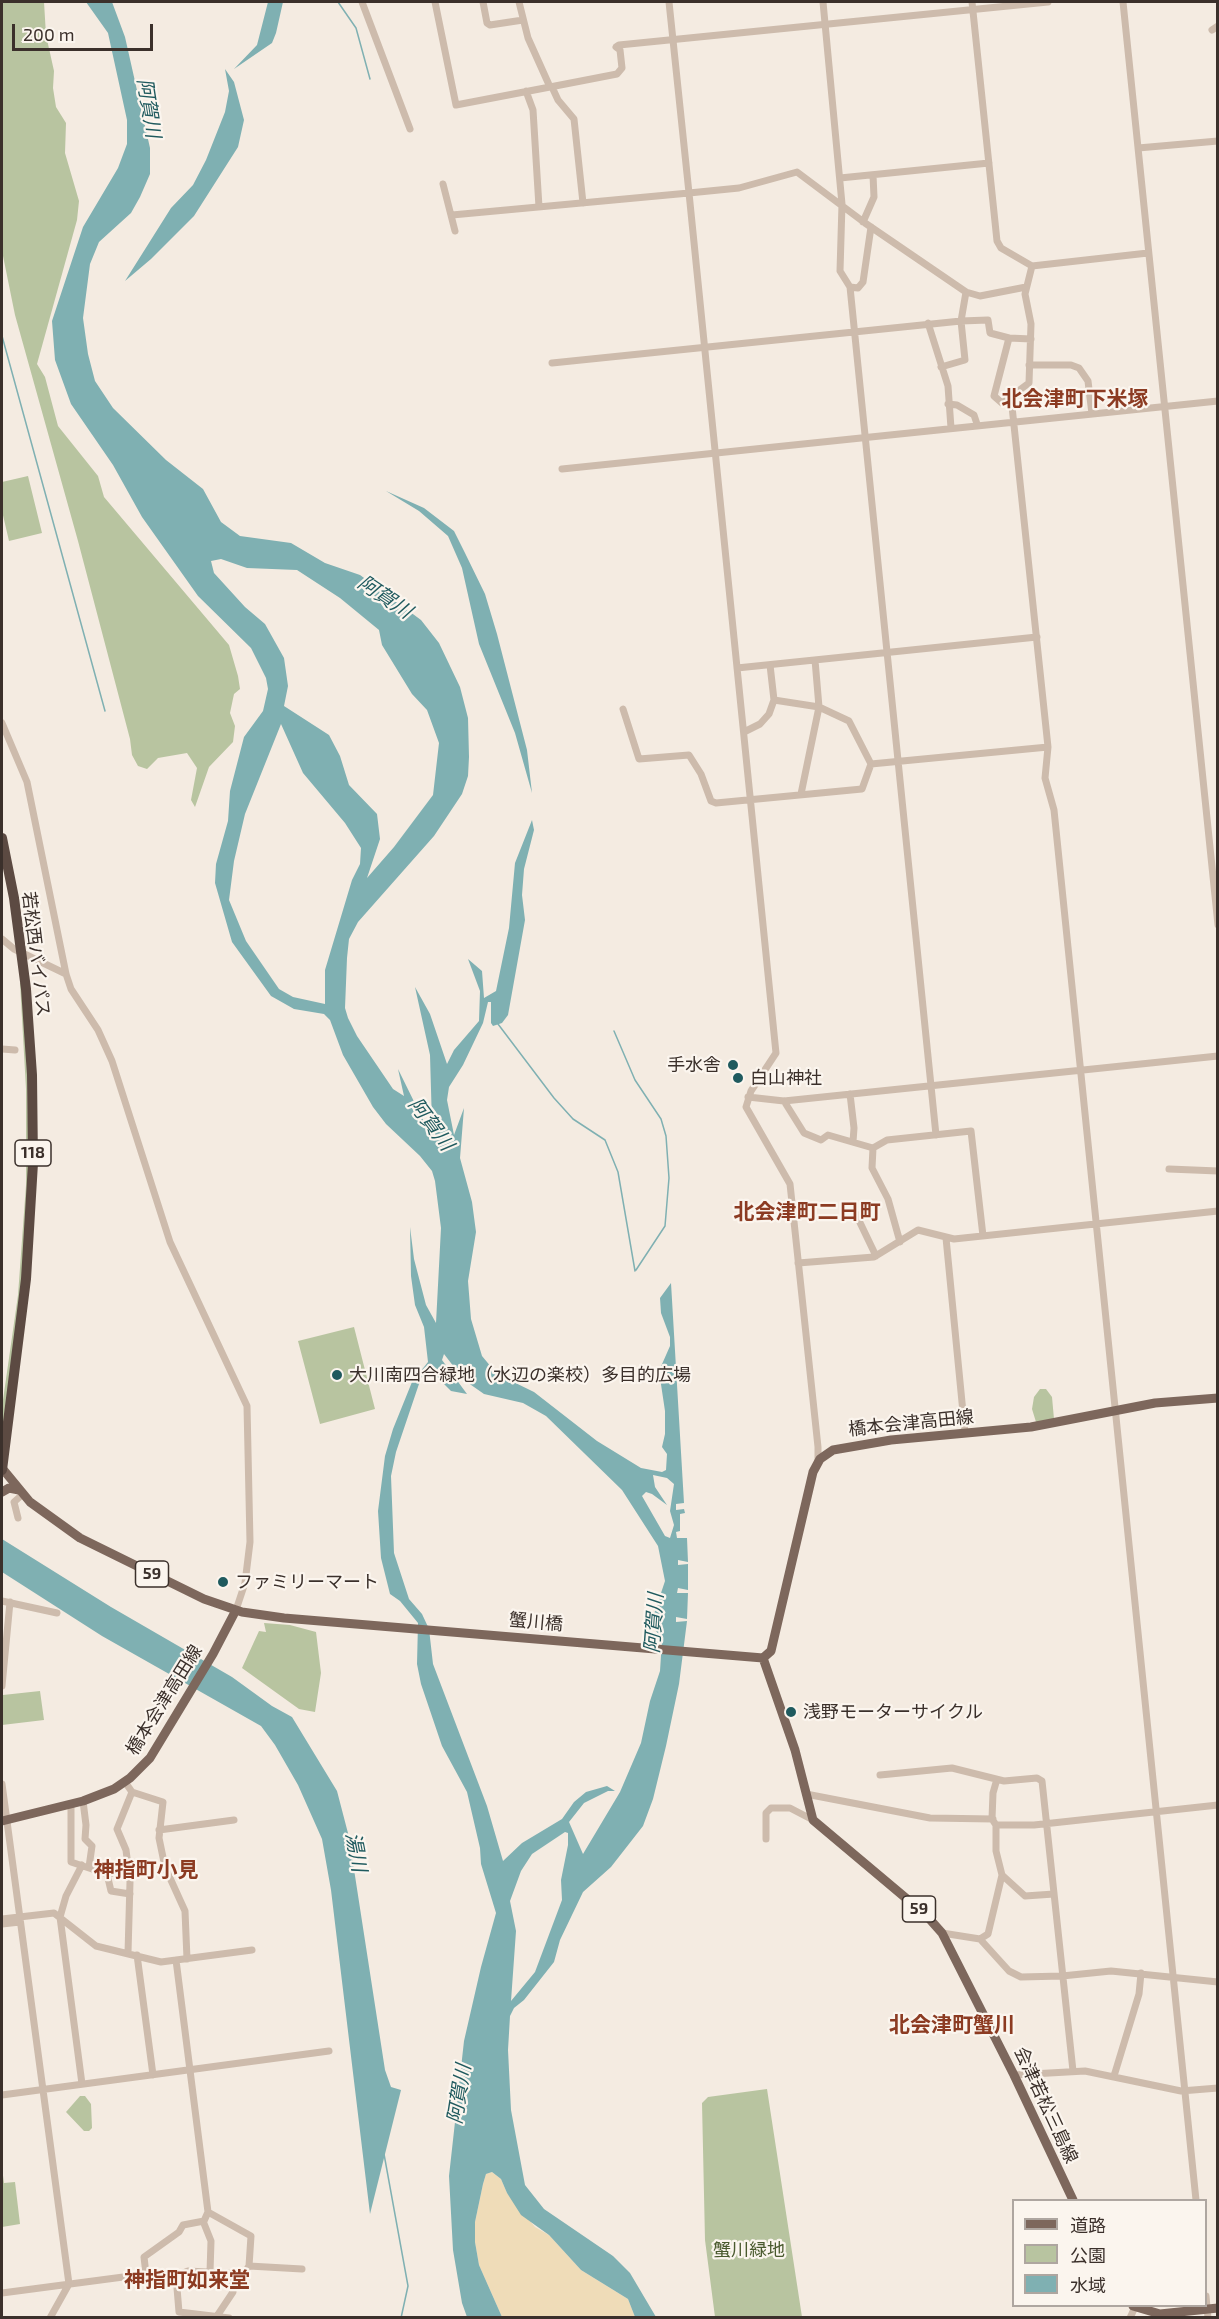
<!DOCTYPE html>
<html>
<head>
<meta charset="utf-8">
<style>
  body { margin:0 }
  #map { position:relative; width:1219px; height:2319px; overflow:hidden; background:#f4ebe1; font-family:"Exo 2","Noto Sans JP",sans-serif }
  canvas { display:block }
  .frame { position:absolute; inset:0; border:3px solid #3b302b; pointer-events:none }
  .legend { position:absolute; left:1012px; top:2199px; width:195px; height:108px; box-sizing:border-box; background:#fbf5ee; border:2px solid #aea6a0; margin:0; padding:8px 10px; list-style:none; font-size:18px; color:#3b302b }
  .legend li { display:flex; align-items:center; gap:12px; height:30px }
  .legend b { width:30px; border:2px solid #aea6a0 }
  .scale { position:absolute; left:12px; top:24px; width:141px; height:27px; box-sizing:border-box; border:3px solid #3b302b; border-top:0; padding-left:8px; font-size:18px; line-height:21px; white-space:nowrap; color:#3b302b; -webkit-text-stroke:4px #fbf5ee; paint-order:stroke }
</style>
</head>
<body>
<div id="map">
<canvas width="1219" height="2319"></canvas>
<div class="frame"></div>
<ul class="legend">
<li><b style="height:8px;background:#7d675c"></b>道路</li>
<li><b style="height:16px;background:#b8c4a0"></b>公園</li>
<li><b style="height:16px;background:#7fb0b2"></b>水域</li>
</ul>
<div class="scale">200 m</div>
</div>
<script>
const c = document.querySelector('canvas').getContext('2d');
c.lineJoin = 'round';
function fill(path, color) { c.fillStyle = color; c.fill(path, 'evenodd'); }
const shape = rows => new Path2D(rows.map(r => 'M' + r).join(''));
function strokePath(path, color, width, dash) { c.strokeStyle = color; c.lineWidth = width; c.lineCap = dash ? 'butt' : 'round'; c.setLineDash(dash || []); c.stroke(path); }
function drawText(font, color, halo, rows, align = 'center') {
  c.font = font + ' "Exo 2","Noto Sans JP",sans-serif'; c.lineWidth = 4.5; c.setLineDash([]); c.textBaseline = 'middle'; c.strokeStyle = halo; c.fillStyle = color; for (const [text, x, y, turn = 0] of rows) {
    c.save(); c.translate(x, y); c.rotate((+turn || 0) * Math.PI / 180); c.textAlign = isNaN(turn) ? turn : align; if (halo) c.strokeText(text, 0, 0); c.fillText(text, 0, 0); c.restore();
  }
}
fill(shape([
  [2,2,44,2,46,35,54,71,53,88,56,107,66,123,65,153,79,201,77,220,37,364,45,377,58,426,98,476,104,497,229,645,238,676,240,689,234,694,230,713,235,726,233,742,209,767,195,807,191,800,197,768,187,753,158,758,147,769,138,766,132,755,130,739,78,541,15,315,2,251],
  [28,476,42,533,9,541,2,511,2,482],
  [20,983,25,983,30,1217,2,1442,2,1407,18,1295,26,1185,26,1089],
  [354,1327,375,1409,320,1424,298,1341],
  [1040,1389,1046,1389,1052,1397,1054,1419,1036,1422,1032,1409,1034,1397],
  [264,1623,290,1625,316,1632,321,1673,315,1712,299,1709,242,1668,259,1631,266,1632],
  [40,1691,44,1720,2,1725,3,1695],
  [767,2089,802,2317,715,2317,705,2240,702,2103,708,2097],
  [80,2096,85,2096,91,2104,92,2128,89,2131,84,2131,66,2112],
  [2,2168,4,2183,15,2182,20,2224,2,2227]
]), '#b8c4a0');
fill(shape([
  [492,2172,501,2179,507,2193,535,2227,549,2235,581,2270,628,2299,635,2317,502,2317,479,2265,475,2242,475,2222,483,2184,486,2174]
]), '#efdcb8');
fill(shape([
  [86,2,112,2,125,37,150,148,150,174,140,197,131,213,99,242,90,264,83,318,88,354,95,381,113,408,166,460,203,489,221,522,240,536,291,543,325,563,360,575,421,620,439,643,460,687,468,718,469,757,468,776,462,794,434,836,358,922,349,939,347,958,345,1008,348,1018,357,1036,393,1089,404,1096,398,1069,428,1130,436,1137,432,1124,430,1055,415,987,430,1014,447,1064,454,1050,479,1021,480,991,468,959,482,971,484,998,496,991,509,928,515,863,532,820,534,830,524,869,522,895,525,920,508,1015,502,1023,493,1026,491,1023,491,1002,488,1002,483,1023,463,1065,449,1087,447,1100,454,1135,464,1108,460,1158,472,1202,476,1232,468,1281,471,1319,482,1356,497,1374,534,1392,597,1441,641,1468,662,1472,666,1470,667,1454,662,1447,665,1434,665,1411,659,1371,670,1346,670,1337,661,1313,660,1298,671,1283,684,1503,676,1504,676,1510,684,1509,685,1513,680,1514,680,1531,676,1532,677,1538,687,1538,688,1562,678,1560,678,1565,688,1564,688,1590,678,1588,677,1593,688,1593,687,1619,676,1617,676,1622,687,1621,679,1684,666,1746,653,1799,643,1826,611,1867,583,1892,560,1940,554,1962,524,2000,514,2008,510,2016,508,2050,511,2110,525,2185,544,2209,613,2256,630,2273,656,2317,635,2317,628,2299,581,2270,549,2235,521,2215,507,2193,501,2179,492,2172,486,2174,483,2184,475,2222,475,2242,479,2265,502,2317,467,2317,462,2303,453,2250,449,2176,464,2041,481,1967,496,1913,481,1864,480,1848,467,1792,442,1746,421,1684,417,1664,418,1623,400,1601,390,1594,381,1558,378,1511,385,1456,393,1429,412,1382,428,1362,424,1327,415,1305,411,1276,410,1227,414,1259,426,1305,436,1323,441,1228,435,1181,432,1171,420,1156,386,1124,373,1107,343,1055,330,1020,324,1014,294,1009,271,996,232,942,215,883,216,864,228,821,230,791,244,737,263,711,268,689,266,678,251,648,198,596,142,517,113,465,71,404,55,360,52,321,83,227,118,168,127,144,127,120,108,33],
  [221,559,247,568,297,570,340,598,379,630,382,645,412,694,427,710,439,743,433,795,394,847,367,878,380,839,377,814,349,785,340,756,329,735,284,706,288,686,284,658,265,624,245,607,214,573,211,561],
  [281,724,303,773,345,823,361,848,360,864,352,880,325,970,325,1004,293,997,279,989,246,941,229,900,234,861,245,814],
  [444,1354,464,1380,484,1394,523,1403,546,1416,622,1490,658,1546,665,1581,651,1623,662,1640,660,1671,650,1701,641,1743,620,1792,583,1854,569,1822,584,1803,608,1791,615,1791,607,1786,586,1792,574,1802,562,1819,522,1843,503,1861,487,1806,433,1664,429,1629,422,1614,409,1599,394,1553,391,1476,396,1452,421,1378,429,1369,451,1391,467,1394,442,1360],
  [653,1475,667,1478,674,1484,670,1511,674,1525,670,1538,665,1536,642,1496,646,1492,652,1494,667,1505,655,1487],
  [565,1832,568,1833,568,1845,561,1880,562,1900,535,1972,511,2001,516,1931,510,1901,521,1871,532,1854],
  [268,2,283,2,276,33,272,43,234,69,257,45],
  [225,69,234,82,244,120,238,147,194,216,151,259,125,281,171,208,193,185,206,160,225,112,229,91],
  [386,491,424,508,454,531,465,553,485,594,497,634,527,750,532,793,515,733,479,644,462,568,448,536,419,511],
  [2,1539,111,1607,232,1677,272,1706,292,1717,337,1791,349,1837,385,2070,391,2087,401,2090,370,2214,331,1890,322,1839,298,1785,275,1745,261,1726,102,1636,2,1572]
]), '#7fb0b2');
strokePath(shape([
  [338,2,356,28,370,79],
  [2,336,105,711],
  [498,1024,554,1098,573,1119,605,1140,618,1172,635,1271],
  [614,1031,635,1080,661,1119,666,1136,669,1178,665,1226,636,1270],
  [384,2154,408,2286,401,2318]
]), '#7fb0b2', 1.5);
strokePath(shape([
  [362,2,410,129],
  [435,2,456,105,550,87],
  [483,2,487,23,490,25,523,20],
  [519,2,528,38,550,87,617,74,622,68,620,50,616,47,619,45,1048,2],
  [669,2,689,193,739,188,797,172,865,223,966,292,980,296,1026,287],
  [823,2,842,204,840,271,850,287,936,1135],
  [1123,2,1218,925],
  [1212,30,1218,26],
  [552,87,558,100,574,119,583,203],
  [526,91,533,110,539,207],
  [1138,148,1218,141],
  [840,178,989,163],
  [443,184,455,231],
  [452,215,689,193,776,1053,751,1091,746,1107,790,1184,818,1447,818,1463],
  [863,222,874,197,873,175],
  [1032,266,1148,253],
  [850,287,858,288,863,282,871,227],
  [928,323,948,386,951,428],
  [1009,338,1031,339],
  [552,363,961,321,966,292],
  [1029,365,1071,365,1079,368,1088,381,1092,414],
  [941,367,965,360,961,321,988,320,990,333,1009,338,994,396,1002,403,1029,383,1031,324,1025,294,1032,266,1001,248,997,241,972,2],
  [1011,397,1048,747,1045,778,1054,810,1196,2200],
  [948,404,957,405,974,415,977,424],
  [562,469,1218,401],
  [770,665,774,700,819,707,815,660],
  [737,668,1037,637],
  [623,709,639,759,689,755,701,774,711,801,716,803,862,789,871,764,849,721,819,707,801,794],
  [2,723,27,782,66,974,71,989,98,1030,112,1061,170,1242,247,1406,250,1542,245,1583,236,1610],
  [744,732,760,724,769,714,774,700],
  [871,764,1048,747],
  [2,939,14,949,66,974],
  [2,1049,15,1050],
  [850,1094,854,1128,853,1142],
  [748,1097,784,1101,1218,1056],
  [784,1101,804,1133,821,1140,828,1135,873,1148],
  [1169,1169,1218,1171],
  [853,1208,876,1256],
  [946,1238,965,1433],
  [900,1242,888,1199,872,1168,873,1148,887,1140,971,1131,983,1236],
  [798,1263,874,1257,918,1230,954,1239,1218,1211],
  [18,1518,14,1502,23,1494],
  [2,1601,57,1613],
  [2,1686,10,1602],
  [880,1775,952,1768,1004,1781,1037,1778,1042,1781,1073,2071],
  [997,1779,993,1793,992,1819,996,1825,996,1851,1002,1875,1025,1896,1054,1894],
  [125,1782,132,1792,163,1802,159,1838,165,1867,185,1911,187,1959],
  [2,1784,69,2284,50,2318],
  [806,1794,930,1818,993,1819],
  [83,1801,86,1825,85,1839,92,1846,89,1867],
  [71,1804,71,1862,107,1874,129,1870],
  [996,1825,1034,1825,1218,1805],
  [159,1830,234,1820],
  [766,1839,766,1813,771,1808,790,1808,813,1820],
  [82,1865,66,1896,60,1917,82,2084],
  [107,1874,111,1891,130,1894],
  [2,1919,54,1913,96,1946,161,1962,252,1950],
  [2,1924,20,1922],
  [942,1933,980,1939,988,1934,1002,1875],
  [980,1939,1009,1971,1021,1977,1062,1976,1111,1971,1218,1982],
  [128,1953,130,1882,126,1850,117,1829,132,1792],
  [137,1955,153,2075],
  [1014,2075,1085,2071,1181,2091,1218,2088],
  [1114,2076,1139,1994,1141,1973],
  [2,2095,329,2051],
  [208,2212,251,2236,249,2266],
  [203,2221,211,2241,210,2272],
  [146,2274,144,2257,179,2232,183,2225,204,2221,208,2212,176,1960],
  [176,2276,188,2271,243,2274,249,2266,302,2269],
  [2,2293,146,2274,170,2275,176,2276,179,2312,229,2318],
  [1206,2296,1208,2318],
  [217,2316,233,2292,233,2276],
  [1130,2318,1135,2307]
]), '#cdbbac', 7);
strokePath(shape([
  [2,1468,30,1502,80,1538,204,1599,242,1612,284,1618,763,1658,795,1750,813,1820,926,1915,942,1933,1014,2075,1073,2200],
  [2,1492,9,1488,19,1490],
  [763,1658,771,1651,813,1472,820,1459,833,1450,891,1440,1031,1427,1155,1403,1218,1398],
  [2,1821,83,1801,114,1789,130,1778,150,1758,213,1654,236,1610],
  [1133,2306,1160,2314,1218,2308]
]), '#7d675c', 9);
strokePath(shape([
  [2,838,14,898,26,989,32,1075,33,1163,26,1279,2,1470]
]), '#5c4a42', 10);
for (const [x, y, r, color] of [
  [733,1065,6,"#1f5a5e"],
  [738,1078,6,"#1f5a5e"],
  [337,1375,6,"#1f5a5e"],
  [223,1582,6,"#1f5a5e"],
  [791,1712,6,"#1f5a5e"]
]) { const dot = new Path2D(); dot.arc(x, y, r, 0, 2 * Math.PI); c.fillStyle = color; c.fill(dot); strokePath(dot, '#fbf5ee', 2); }
for (const [x, y, w] of [
  [33,1153,36],
  [152,1574,33],
  [919,1909,33]
]) { const box = new Path2D(); box.roundRect(x - w / 2, y - 13, w, 26, 4.5); c.fillStyle = '#fbf5ee'; c.fill(box); strokePath(box, '#3b302b', 1.5); }
drawText('bold 16px', '#3b302b', null, [
  ["118",33,1153],
  ["59",152,1574],
  ["59",919,1909]
]);
drawText('18px', '#3b302b', '#fbf5ee', [
  ["若松西バイパス",36,954,83],
  ["橋本会津高田線",911,1423,-6],
  ["蟹川橋",536,1622,5],
  ["橋本会津高田線",164,1700,-58],
  ["会津若松三島線",1046,2105,65]
]);
drawText('18px', '#3b302b', '#fbf5ee', [
  ["手水舎",721,1065,"right"],
  ["白山神社",750,1078],
  ["大川南四合緑地（水辺の楽校）多目的広場",349,1375],
  ["ファミリーマート",235,1582],
  ["浅野モーターサイクル",803,1712]
], 'left');
drawText('18px', '#4a5a2e', '#fbf5ee', [
  ["蟹川緑地",749,2250]
]);
drawText('italic 20px', '#1f5a5e', '#fbf5ee', [
  ["阿賀川",149,108,81],
  ["阿賀川",385,597,34],
  ["阿賀川",431,1124,53],
  ["阿賀川",654,1623,-86],
  ["湯川",356,1852,79],
  ["阿賀川",459,2094,-81]
]);
drawText('bold 21px', '#8c3b22', '#fbf5ee', [
  ["北会津町下米塚",1075,399],
  ["北会津町二日町",807,1212],
  ["神指町小見",146,1870],
  ["北会津町蟹川",952,2025],
  ["神指町如来堂",187,2280]
]);
</script>
</body>
</html>
